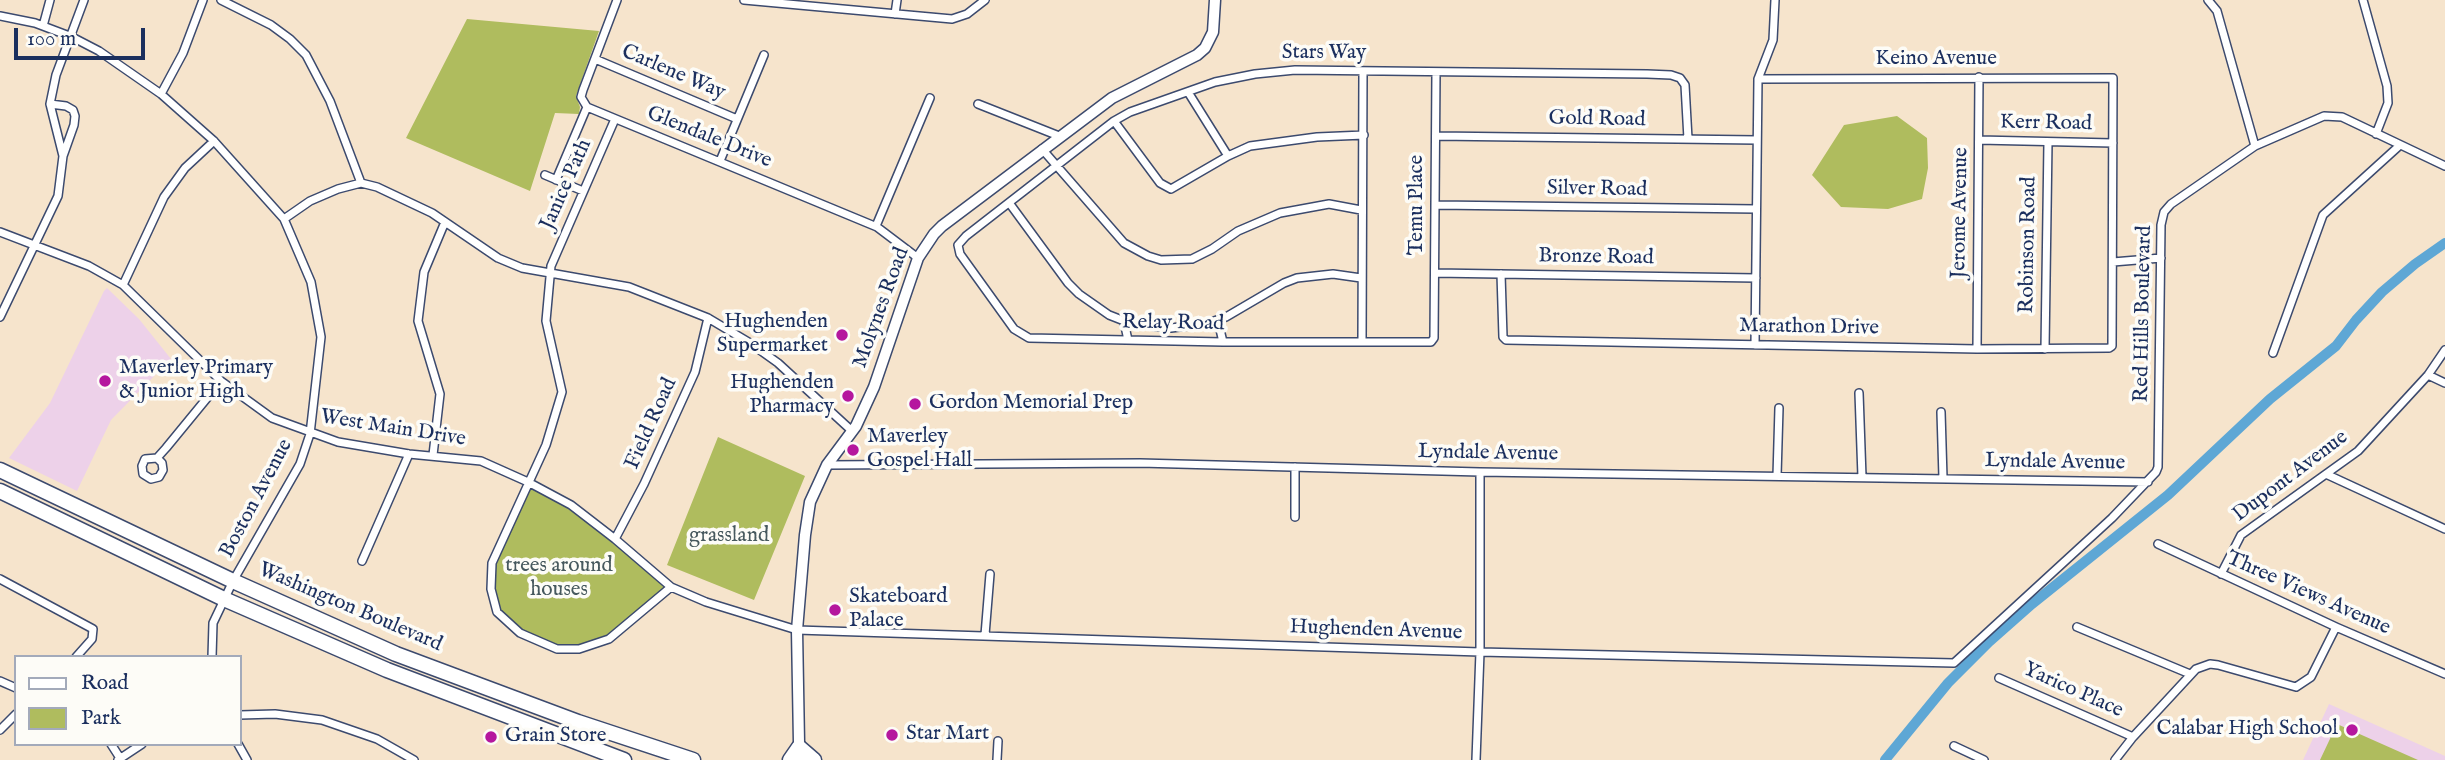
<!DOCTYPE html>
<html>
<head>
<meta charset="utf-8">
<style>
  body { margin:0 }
  #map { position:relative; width:2445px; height:760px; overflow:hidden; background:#f6e4cc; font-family:"IM FELL English",serif }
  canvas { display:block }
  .legend { position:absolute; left:14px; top:655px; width:228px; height:91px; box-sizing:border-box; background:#fdfcf7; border:2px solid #a3aaba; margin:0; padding:9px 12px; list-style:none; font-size:21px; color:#1b2f5e }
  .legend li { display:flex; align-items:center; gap:14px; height:35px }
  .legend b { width:35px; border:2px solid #a3aaba }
  .scale { position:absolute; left:14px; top:28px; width:131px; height:32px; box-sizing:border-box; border:4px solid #1b2f5e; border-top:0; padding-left:9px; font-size:21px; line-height:24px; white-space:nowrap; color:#1b2f5e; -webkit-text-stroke:5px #fdfcf7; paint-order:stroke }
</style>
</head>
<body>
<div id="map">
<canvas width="2445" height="760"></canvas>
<ul class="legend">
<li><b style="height:9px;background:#fff"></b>Road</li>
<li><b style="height:19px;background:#afbc5e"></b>Park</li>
</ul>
<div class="scale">100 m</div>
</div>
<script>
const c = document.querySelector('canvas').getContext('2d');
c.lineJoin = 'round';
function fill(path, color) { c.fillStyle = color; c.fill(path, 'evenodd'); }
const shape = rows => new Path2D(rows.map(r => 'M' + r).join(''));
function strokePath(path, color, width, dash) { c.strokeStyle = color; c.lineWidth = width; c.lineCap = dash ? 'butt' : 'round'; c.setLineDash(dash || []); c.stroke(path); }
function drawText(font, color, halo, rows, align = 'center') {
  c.font = font + ' "IM FELL English",serif'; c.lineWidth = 7; c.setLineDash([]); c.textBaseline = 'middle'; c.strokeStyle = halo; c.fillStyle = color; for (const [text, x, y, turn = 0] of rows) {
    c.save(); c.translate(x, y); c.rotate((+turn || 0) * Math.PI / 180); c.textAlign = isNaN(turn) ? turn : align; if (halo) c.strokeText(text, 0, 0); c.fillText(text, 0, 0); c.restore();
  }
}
fill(shape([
  [107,288,139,319,171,359,111,420,77,491,9,458,50,403,104,291],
  [2329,704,2445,756,2445,760,2303,760]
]), '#edd1e9');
fill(shape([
  [467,19,599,31,576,96,580,107,579,114,555,113,530,191,406,138],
  [1897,116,1927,138,1928,168,1922,199,1888,209,1841,207,1812,175,1844,125],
  [718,437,805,476,754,600,667,565],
  [530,485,571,505,671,587,609,639,579,649,557,649,520,633,497,612,491,589,492,562],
  [2337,724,2418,760,2320,760]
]), '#afbc5e');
strokePath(shape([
  [1885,760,1948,683,1989,642,2032,604,2168,495,2270,399,2336,346,2356,320,2382,292,2415,264,2445,243]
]), '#5ea7d5', 10);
const street = shape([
  [221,0,271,25,290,39,306,55,330,101,361,183],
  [617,0,583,90,581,97,587,107,877,227,918,258],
  [744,0,952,19,967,14,985,0],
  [2208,0,2217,11,2255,146],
  [2363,0,2387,86,2388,103,2376,134],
  [895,14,897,0],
  [0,16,35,23,72,37,99,51,161,94,214,141,284,219,311,282,321,337,310,434,300,464,233,581,213,623,212,657],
  [43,26,50,0],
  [595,59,737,119],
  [1436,72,1434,338,1431,342,1223,342,1029,338,1014,329,960,254,958,245,966,236,1114,121,1130,112,1215,82,1255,74,1295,70,1647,74,1671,75,1680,78,1685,85,1688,139],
  [1188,92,1228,156],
  [161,94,183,53,203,0],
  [50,104,66,106,73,110,75,116,74,125,63,156],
  [978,104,1059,136],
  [615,119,551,266,546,321,562,392,546,445,492,563,491,589,497,612,520,633,557,649,579,649,609,639,671,587],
  [1114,121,1160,183,1171,189,1228,156,1250,146,1317,137,1364,135],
  [1436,136,1757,140],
  [1979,140,2113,143],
  [1042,149,1124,243,1148,256,1161,260,1192,259,1212,249,1238,231,1280,213,1329,204,1361,210],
  [720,161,764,55],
  [545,175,583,191],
  [556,180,587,107],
  [1010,204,1068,283,1079,294,1109,315,1132,324,1171,328,1205,324,1226,317,1284,283,1297,278,1333,274,1361,278],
  [1437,205,1756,209],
  [284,219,310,201,338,189,361,183,377,187,432,213,498,258,522,268,629,287,708,318,750,343,778,363,852,431],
  [876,226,930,98],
  [0,232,89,266,123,285,221,381,272,418,338,442,409,454,481,461,528,482,571,505,615,539,671,587,706,602,797,630,1480,652,1954,663,2112,518,2156,472,2158,467,2161,225,2164,212,2171,204,2255,146,2324,116,2342,117,2445,166],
  [2113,262,2161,258],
  [1435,273,1756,278],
  [1501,274,1503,337,1506,340,1977,349,2109,348,2112,346,2113,78,1758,79],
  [123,285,164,197,185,168,214,141],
  [0,317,58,196,63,156,50,104,56,75,84,0],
  [1218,321,1223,342],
  [1124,322,1128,340],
  [1362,342,1363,71],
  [1755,345,1758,79,1773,40,1775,0],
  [1977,349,1979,77],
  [2045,349,2048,142],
  [2273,353,2323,215,2399,146],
  [2428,375,2445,383],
  [1859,393,1862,477],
  [1941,412,1943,478],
  [433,455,440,394,418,321,424,272,445,222],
  [157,458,162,463,163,470,159,477,151,479,143,474,142,466,145,459,157,458,166,448,221,381],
  [827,465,1140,463,1480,472,2148,482],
  [1295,467,1295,517],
  [2328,475,2445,529],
  [1777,476,1779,408],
  [615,539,644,484,695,372,708,318],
  [2158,544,2336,627,2445,674],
  [362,561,409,454],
  [2221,574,2241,535,2358,451,2428,375,2445,350],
  [0,579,93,629,92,639,76,657],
  [2077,627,2190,674],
  [985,635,990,574],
  [1999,678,2133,737],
  [0,681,16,688],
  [240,715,275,714,322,720,377,739,414,760],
  [0,730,16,714],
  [111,744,120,758],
  [238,744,247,760],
  [1954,746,1984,760],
  [118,760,142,744],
  [997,760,998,741],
  [1476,760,1480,652,1480,472],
  [2115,760,2133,737,2196,669,2210,664,2218,665,2296,687,2311,677,2336,627]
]);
const secondary = shape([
  [803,760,799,743,797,630,805,535,810,502,827,465,856,426,874,387,918,258,934,234,942,226,1112,98,1197,55,1205,48,1213,32,1215,0]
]);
const highway = shape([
  [0,470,233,581,396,654,578,722,693,760],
  [0,491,224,599,387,670,624,760],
  [790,760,799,747,814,760]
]);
strokePath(street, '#3c4a6e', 10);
strokePath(secondary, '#3c4a6e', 13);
strokePath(highway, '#3c4a6e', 17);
strokePath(street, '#fff', 7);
strokePath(secondary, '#fff', 10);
strokePath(highway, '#fff', 14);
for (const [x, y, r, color] of [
  [842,335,7,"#b5179e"],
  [105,381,7,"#b5179e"],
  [848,396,7,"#b5179e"],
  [915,404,7,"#b5179e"],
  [853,450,7,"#b5179e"],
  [835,610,7,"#b5179e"],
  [2352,730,7,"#b5179e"],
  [892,735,7,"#b5179e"],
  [491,737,7,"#b5179e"]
]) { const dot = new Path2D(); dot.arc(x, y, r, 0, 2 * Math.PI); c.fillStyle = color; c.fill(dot); strokePath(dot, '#fdfcf7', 2.5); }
drawText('21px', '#1b2f5e', '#fdfcf7', [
  ["Stars Way",1324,54],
  ["Keino Avenue",1936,60],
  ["Carlene Way",673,73,23],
  ["Gold Road",1597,120,1],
  ["Kerr Road",2046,124,1],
  ["Glendale Drive",709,138,22],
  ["Janice Path",567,185,-66],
  ["Silver Road",1597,190,1],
  ["Temu Place",1418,205,-90],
  ["Jerome Avenue",1961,213,-89],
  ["Robinson Road",2029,245,-89],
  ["Bronze Road",1596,258,1],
  ["Molynes Road",882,308,-70],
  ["Red Hills Boulevard",2144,314,-89],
  ["Relay Road",1173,324,1],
  ["Marathon Drive",1809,328,1],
  ["Field Road",652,424,-66],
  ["West Main Drive",393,429,9],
  ["Lyndale Avenue",1488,454,1],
  ["Lyndale Avenue",2055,463,1],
  ["Dupont Avenue",2291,477,-37],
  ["Boston Avenue",257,499,-62],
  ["Three Views Avenue",2308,594,24],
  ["Washington Boulevard",350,608,23],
  ["Hughenden Avenue",1376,631,2],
  ["Yarico Place",2073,691,24]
]);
drawText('21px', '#1b2f5e', '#fdfcf7', [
  ["Hughenden",828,323,"right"],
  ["Supermarket",828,347,"right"],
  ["Maverley Primary",119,369],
  ["& Junior High",119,393],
  ["Hughenden",834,384,"right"],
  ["Pharmacy",834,408,"right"],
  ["Gordon Memorial Prep",929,404],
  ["Maverley",867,438],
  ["Gospel Hall",867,462],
  ["Skateboard",849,598],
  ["Palace",849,622],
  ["Calabar High School",2338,730,"right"],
  ["Star Mart",906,735],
  ["Grain Store",505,737]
], 'left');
drawText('21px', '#47595e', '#fdfcf7', [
  ["grassland",729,537],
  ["trees around",559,567],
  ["houses",559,591]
]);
</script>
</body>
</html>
